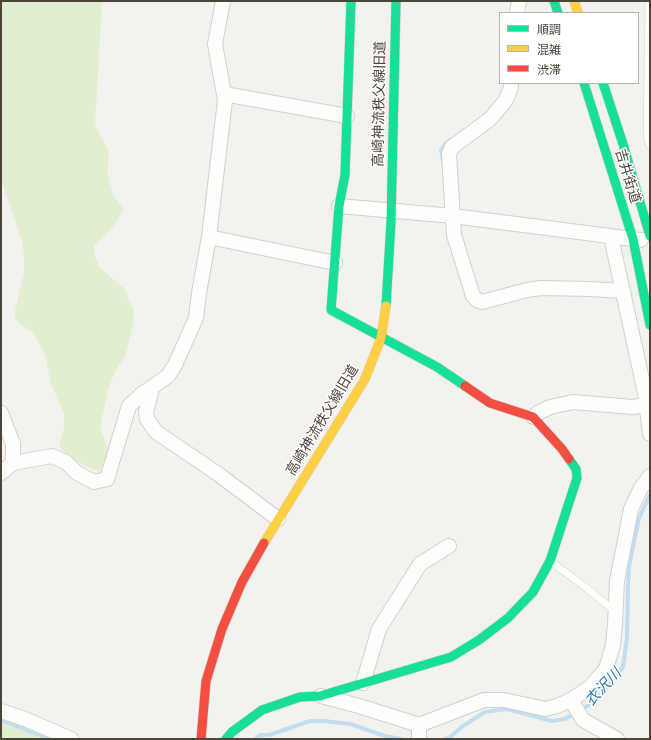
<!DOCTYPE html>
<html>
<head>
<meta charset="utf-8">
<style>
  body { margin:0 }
  #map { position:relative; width:651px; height:740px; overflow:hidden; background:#f4f2ee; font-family:Ubuntu,"Noto Sans JP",sans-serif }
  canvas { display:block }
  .frame { position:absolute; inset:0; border:2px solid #4b4439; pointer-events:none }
  .legend { position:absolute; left:499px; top:12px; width:140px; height:72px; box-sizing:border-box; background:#fff; border:1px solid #b7b4b0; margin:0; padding:5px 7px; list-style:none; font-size:12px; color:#4b4439 }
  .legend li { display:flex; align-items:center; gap:8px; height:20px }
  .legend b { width:20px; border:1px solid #b7b4b0 }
</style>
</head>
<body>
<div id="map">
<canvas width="651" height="740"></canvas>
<div class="frame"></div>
<ul class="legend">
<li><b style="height:5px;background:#16e098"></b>順調</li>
<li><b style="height:5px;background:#ffcf43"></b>混雑</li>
<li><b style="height:5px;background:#f24e42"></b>渋滞</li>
</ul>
</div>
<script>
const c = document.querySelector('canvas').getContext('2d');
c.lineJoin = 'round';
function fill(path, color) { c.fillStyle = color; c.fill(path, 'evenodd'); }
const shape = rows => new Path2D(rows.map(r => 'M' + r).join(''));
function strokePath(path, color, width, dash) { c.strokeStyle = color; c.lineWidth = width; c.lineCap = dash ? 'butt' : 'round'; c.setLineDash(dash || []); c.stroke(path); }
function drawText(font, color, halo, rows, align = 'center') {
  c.font = font + ' Ubuntu,"Noto Sans JP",sans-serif'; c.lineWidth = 3; c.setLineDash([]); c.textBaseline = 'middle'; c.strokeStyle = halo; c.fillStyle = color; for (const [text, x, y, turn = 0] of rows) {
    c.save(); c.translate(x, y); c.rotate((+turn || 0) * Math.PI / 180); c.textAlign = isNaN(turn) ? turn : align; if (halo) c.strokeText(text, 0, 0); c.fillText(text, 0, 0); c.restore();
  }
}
fill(shape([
  [1,1,102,1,95,125,109,152,107,172,113,194,124,210,111,229,94,246,95,257,100,268,124,288,134,311,133,326,125,357,116,369,108,390,100,427,106,443,109,462,104,474,82,464,66,454,59,446,64,428,64,414,51,384,45,355,34,334,19,323,15,318,15,311,24,273,24,256,22,241,1,179],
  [1,720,38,735,37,739,1,739]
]), '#e1eecf');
strokePath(shape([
  [443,161,441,150,445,144,450,140],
  [1,720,49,739],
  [255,739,260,735,269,735,310,721,324,721,350,724,385,736,401,739],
  [445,739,450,737,463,726,485,712,507,709,552,721,565,719,589,705,601,694,623,667,627,638,628,584,629,567,639,518,650,495]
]), '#c0ddf1', 4);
const lane = shape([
  [649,1,647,136,650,146],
  [550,561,584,586,616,612]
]);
const street = shape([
  [517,13,519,1],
  [511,83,511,87,506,100,490,119,452,147,449,154,454,235,473,296,477,300,482,302,527,290,541,288,591,289,623,291],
  [224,94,347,116],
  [339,206,453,216,641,240],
  [209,237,335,263],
  [611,237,645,393,650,434],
  [152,388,146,412,147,419,156,432,218,474,278,519],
  [1,413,13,444,13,463,1,473],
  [533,417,538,413,550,407,573,402,633,407,650,404],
  [13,463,52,456,66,462,77,473,94,482,107,479,129,406,142,394,168,376,175,365,196,318,199,293,209,237,225,100,215,44,223,1],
  [363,683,379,629,420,564,449,546],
  [321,696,359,706,419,725,484,700,504,700,545,709,557,706,571,700,590,687,606,669,613,645,615,624,617,581,631,509,641,488,650,476],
  [571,700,583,720,617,739],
  [1,711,25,719,71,739],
  [419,725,419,739]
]);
const fast = shape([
  [351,1,345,175,339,206,331,310,437,367,465,386],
  [554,1,558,13],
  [584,83,633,239,650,325],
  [603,83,623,144,650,236],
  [386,306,391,222,396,1],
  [226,739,232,732,262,710,300,697,320,696,451,657,479,640,508,618,533,592,550,561,577,478,576,469,569,459]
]);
const slow = shape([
  [574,1,578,13],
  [264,543,365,379,381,338,386,306]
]);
const jam = shape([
  [465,386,490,403,533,417,562,449,569,459],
  [201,739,206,681,222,629,242,582,264,543]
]);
strokePath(lane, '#d2d0cb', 8);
strokePath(street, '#d2d0cb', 16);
strokePath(fast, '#d3cfc5', 10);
strokePath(slow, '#d3cfc5', 10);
strokePath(jam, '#d3cfc5', 10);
strokePath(lane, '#fdfdfc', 7);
strokePath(street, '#fdfdfc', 14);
strokePath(fast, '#16e098', 9);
strokePath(slow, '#ffcf43', 9);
strokePath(jam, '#f24e42', 9);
drawText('14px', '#4b4439', '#fff', [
  ["高崎神流秩父線旧道",379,104,-89],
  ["吉井街道",628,176,73],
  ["高崎神流秩父線旧道",322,420,-59]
]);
drawText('italic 15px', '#2e7ab2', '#fff', [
  ["衣沢川",603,687,-47]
]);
</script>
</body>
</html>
